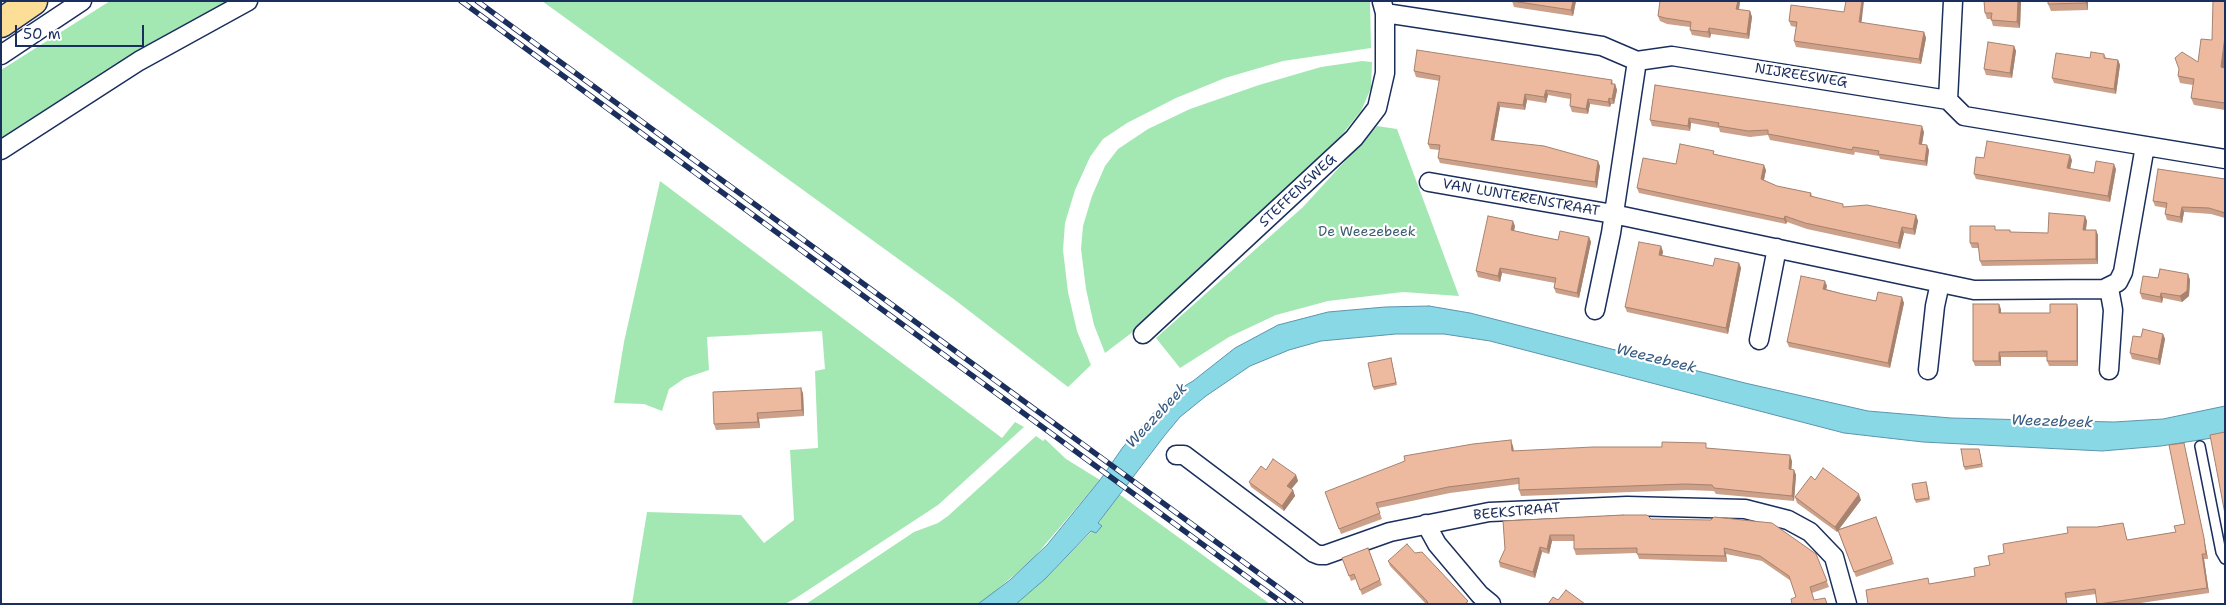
<!DOCTYPE html>
<html>
<head>
<meta charset="utf-8">
<style>
  body { margin:0 }
  #map { position:relative; width:2226px; height:605px; overflow:hidden; background:#fff; font-family:"Shantell Sans",sans-serif }
  canvas { display:block }
  .frame { position:absolute; inset:0; border:2px solid #1b2f5e; pointer-events:none }
  .scale { position:absolute; left:15px; top:25px; width:129px; height:22px; box-sizing:border-box; border:2px solid #1b2f5e; border-top:0; padding-left:6px; font-size:15px; line-height:18px; white-space:nowrap; color:#1b2f5e; -webkit-text-stroke:4px #fff; paint-order:stroke }
</style>
</head>
<body>
<div id="map">
<canvas width="2226" height="605"></canvas>
<div class="frame"></div>
<div class="scale">50 m</div>
</div>
<script>
const c = document.querySelector('canvas').getContext('2d');
c.lineJoin = 'round';
function fill(path, color) { c.fillStyle = color; c.fill(path, 'evenodd'); }
const shape = rows => new Path2D(rows.map(r => 'M' + r).join(''));
function strokePath(path, color, width, dash) { c.strokeStyle = color; c.lineWidth = width; c.lineCap = dash ? 'butt' : 'round'; c.setLineDash(dash || []); c.stroke(path); }
function drawText(font, color, halo, rows, align = 'center') {
  c.font = font + ' "Shantell Sans",sans-serif'; c.lineWidth = 4.5; c.setLineDash([]); c.textBaseline = 'middle'; c.strokeStyle = halo; c.fillStyle = color; for (const [text, x, y, turn = 0] of rows) {
    c.save(); c.translate(x, y); c.rotate((+turn || 0) * Math.PI / 180); c.textAlign = isNaN(turn) ? turn : align; if (halo) c.strokeText(text, 0, 0); c.fillText(text, 0, 0); c.restore();
  }
}
fill(shape([
  [110,1,238,1,1,144,1,70],
  [542,1,1370,1,1371,48,1283,61,1225,78,1176,98,1127,123,1103,139,1090,157,1075,190,1065,223,1063,250,1068,292,1077,331,1091,365,1068,387,955,300],
  [1362,61,1372,62,1371,88,1361,111,1328,152,1150,319,1105,353,1094,325,1086,289,1081,249,1083,226,1092,196,1105,166,1118,149,1148,129,1190,109,1259,85,1321,67],
  [1377,126,1397,129,1459,296,1403,292,1328,301,1276,315,1229,337,1180,368,1156,338,1303,207],
  [660,181,1002,438,1015,422,1024,427,938,505,796,598,785,604,632,604,647,512,741,515,764,543,794,520,790,450,818,448,815,371,825,369,822,331,707,337,709,370,685,378,669,389,662,411,644,404,614,403,624,342],
  [1036,436,1043,441,1045,439,1066,459,1100,480,1032,560,987,598,978,604,806,604,914,532,938,523,948,516],
  [1119,494,1270,604,1016,604,1045,579,1092,531,1096,533,1101,526,1098,524]
]), '#a3e8b3');
const water = shape([
  [1429,306,1470,313,1745,383,1868,411,1951,418,2114,422,2163,419,2225,406,2225,436,2161,446,2102,451,1923,442,1844,433,1490,341,1444,334,1396,334,1321,341,1289,350,1250,366,1206,396,1180,417,1165,435,1098,523,1102,526,1096,533,1091,531,1045,579,1016,604,978,604,1010,580,1047,545,1100,480,1123,447,1158,408,1173,393,1193,381,1235,348,1278,325,1328,312,1385,307,1429,306]
]);
fill(water, '#88d8e5');
strokePath(water, '#5c94af', 1);
const lane = shape([
  [2200,446,2221,552,2225,559]
]);
const street = shape([
  [1385,13,1602,46,1637,61,1672,56,1948,100,1964,116,2225,159],
  [1,55,82,1],
  [1948,100,1953,1],
  [1,150,139,61,248,1],
  [1429,182,1613,214,1974,290,2104,289,2118,282,2123,272,2145,146],
  [2109,288,2113,310,2109,370],
  [1595,310,1611,233,1637,61],
  [1143,334,1354,138,1377,108,1385,73,1385,13,1382,2],
  [1759,340,1777,248],
  [1928,370,1935,306,1940,283],
  [1176,455,1184,455,1314,553,1319,555,1325,555,1390,532,1489,512,1627,506,1745,509,1788,520,1810,532,1834,557,1847,604],
  [1426,524,1437,544,1480,595,1491,604]
]);
const primary = shape([
  [1,23,33,1]
]);
strokePath(lane, '#1b2f5e', 12);
strokePath(street, '#1b2f5e', 21);
strokePath(primary, '#1b2f5e', 31);
strokePath(lane, '#fff', 9);
strokePath(street, '#fff', 18);
strokePath(primary, '#fcde96', 28);
const rail = shape([
  [461,1,1284,604],
  [477,1,1301,604]
]);
strokePath(rail, '#1b2f5e', 5.5);
strokePath(rail, '#fff', 4, [11]);
fill(shape([
  [1512,1,1576,1,1573,16,1514,7],
  [1660,1,1740,1,1739,10,1750,11,1752,17,1749,39,1711,34,1710,38,1692,35,1690,30,1690,27,1667,24,1660,21,1658,16],
  [1984,1,2021,1,2020,28,1993,26,1991,19,1987,19,1985,13],
  [2088,1,2088,10,2051,11,2048,4],
  [2225,1,2224,67,2225,110,2194,105,2191,98,2193,85,2180,83,2178,76,2198,62,2212,40],
  [1789,21,1861,23,1924,32,1926,38,1921,64,1796,47,1794,41,1796,27,1791,26],
  [2014,46,2016,51,2012,78,1986,75,1984,69],
  [2104,54,2106,58,2118,60,2120,65,2116,94,2054,83,2052,78,2090,58],
  [1414,71,1612,80,1613,84,1615,84,1617,90,1614,104,1611,104,1610,107,1590,104,1588,114,1572,112,1570,106,1570,99,1548,95,1546,103,1527,100,1525,110,1500,107,1494,140,1600,166,1597,188,1440,163,1438,158,1439,150,1430,149,1428,144,1440,81,1416,77],
  [1655,85,1924,132,1922,144,1929,150,1927,166,1880,159,1879,156,1855,152,1854,155,1781,142,1770,140,1768,135,1750,137,1720,132,1719,128,1691,123,1690,131,1652,126,1650,120],
  [1715,154,1766,170,1764,180,1777,186,1811,193,1812,196,1844,207,1916,215,1918,221,1915,235,1904,233,1900,249,1807,229,1787,222,1786,224,1639,193,1637,188,1676,164],
  [1984,158,2072,160,2070,169,2094,173,2116,169,2110,202,1976,179,1974,174],
  [2225,179,2225,218,2211,214,2184,212,2182,223,2167,220,2165,214,2166,208,2155,206,2153,201],
  [2085,216,2087,221,2086,230,2098,235,2098,264,1982,266,1980,261,1979,248,1972,248,1970,243,1996,230,2010,230,2011,233,2048,233],
  [1515,226,1514,231,1558,240,1589,237,1591,242,1579,298,1556,293,1554,288,1555,283,1502,273,1500,282,1478,277,1476,271],
  [1661,246,1663,252,1662,255,1713,266,1739,263,1741,268,1728,334,1627,312,1625,307],
  [2188,274,2190,280,2189,296,2182,302,2163,298,2162,303,2142,299,2140,293,2158,278],
  [1827,286,1826,289,1843,294,1876,301,1904,303,1890,368,1789,347,1787,342],
  [2001,309,2001,313,2050,313,2078,309,2078,366,2049,366,2047,361,2047,357,2001,357,2001,366,1975,366,1973,361],
  [2163,334,2165,339,2160,365,2132,359,2130,353,2141,337],
  [1391,358,1397,385,1374,390,1373,387],
  [803,393,804,416,759,419,760,428,716,430,714,424],
  [1513,446,1514,451,1708,448,1792,461,1791,469,1794,470,1796,475,1794,501,1716,494,1714,491,1687,490,1521,496,1519,490,1519,484,1450,493,1378,508,1382,519,1341,534,1325,492],
  [2185,448,2205,543,2208,559,2204,559,2209,593,2134,604,2097,604,2096,594,2067,598,1868,604,1930,584,1975,576,2004,553,2068,533,2097,527,2123,523,2127,540,2176,532,2185,524],
  [1979,449,1983,467,1965,470,1964,467],
  [1266,470,1296,475,1298,481,1291,489,1293,490,1295,496,1284,511,1251,487,1249,482],
  [1815,480,1861,500,1839,529,1876,517,1894,564,1856,577,1838,531,1837,532,1797,503,1795,497],
  [1927,484,1930,500,1916,503,1915,500],
  [1651,519,1816,554,1829,587,1812,593,1814,600,1827,604,1796,597,1791,581,1762,561,1726,554,1727,562,1639,559,1637,553,1576,555,1574,549,1574,541,1552,541,1549,554,1542,552,1535,578,1500,567,1499,562,1505,549,1503,521],
  [1368,548,1382,585,1362,595,1356,579,1351,581,1342,558],
  [1415,553,1469,604,1426,604,1390,566,1388,561]
]), '#cca089');
fill(shape([
  [1573,1,1576,1,1573,16,1571,10],
  [1738,1,1740,1,1738,15,1736,9],
  [1862,1,1864,1,1861,27,1859,22],
  [2018,1,2021,1,2020,28,2017,22],
  [2086,1,2088,1,2088,10,2086,3],
  [1750,11,1752,17,1749,39,1747,34],
  [1709,28,1711,34,1710,38,1708,32],
  [1924,32,1926,38,1921,64,1919,59],
  [2225,36,2225,65,2224,74,2221,67],
  [2014,46,2016,51,2012,78,2010,73],
  [2118,60,2120,65,2116,94,2114,89],
  [1615,84,1617,90,1614,104,1612,99],
  [1546,90,1548,95,1546,103,1544,97],
  [1525,94,1527,100,1525,110,1523,105],
  [1609,98,1611,104,1610,107,1608,102],
  [1588,99,1590,104,1588,114,1586,109],
  [1498,102,1500,107,1493,146,1491,140],
  [1689,118,1691,123,1690,131,1688,126],
  [1922,126,1924,132,1921,149,1919,144],
  [1927,145,1929,150,1927,166,1925,161],
  [2070,155,2072,160,2069,174,2067,168],
  [1598,161,1600,166,1597,188,1595,182],
  [2114,164,2116,169,2110,202,2108,196],
  [1764,165,1766,170,1763,184,1761,179],
  [2182,207,2184,212,2182,223,2180,217],
  [1916,215,1918,221,1915,235,1913,229],
  [1785,216,1787,222,1786,224,1784,219],
  [2085,216,2087,221,2085,235,2083,230],
  [1513,221,1515,226,1513,235,1511,230],
  [1902,227,1904,233,1900,249,1898,243],
  [2096,230,2098,235,2098,264,2096,259],
  [1589,237,1591,242,1579,298,1577,293],
  [1661,246,1663,252,1661,260,1659,255],
  [1739,263,1741,268,1728,334,1726,328],
  [1500,268,1502,273,1500,282,1498,276],
  [2188,274,2190,280,2189,296,2182,302,2180,296],
  [1825,281,1827,286,1825,294,1823,289],
  [2161,293,2163,298,2162,303,2160,297],
  [1902,297,1904,303,1890,368,1888,363],
  [1999,304,2001,309,2001,318,1999,313],
  [2077,304,2078,309,2078,366,2077,361],
  [2163,334,2165,339,2160,365,2158,359],
  [1999,352,2001,357,2001,366,1999,361],
  [801,388,803,393,804,416,802,410],
  [757,413,759,419,760,428,758,422],
  [1511,440,1513,446,1514,457,1512,451],
  [2184,443,2185,448,2205,543,2208,559,2206,554],
  [1790,455,1792,461,1791,475,1789,469],
  [1794,470,1796,475,1794,501,1792,496],
  [1296,475,1298,481,1289,492,1287,486],
  [1293,490,1295,496,1284,511,1282,506],
  [1859,494,1861,500,1837,532,1835,527],
  [1550,535,1552,541,1549,554,1547,549],
  [1540,547,1542,552,1535,578,1533,572],
  [1724,548,1726,554,1727,562,1725,556],
  [2202,554,2204,559,2209,593,2207,588]
]), '#a6826f');
const building = shape([
  [1512,1,1573,1,1571,10,1512,1],
  [1660,1,1738,1,1736,9,1750,11,1747,34,1709,28,1708,32,1690,30,1691,22,1665,18,1658,16,1660,1],
  [1846,1,1862,1,1859,22,1924,32,1919,59,1794,41,1797,22,1789,21,1791,5,1844,12,1846,1],
  [1984,1,2018,1,2017,22,1991,20,1992,13,1985,13,1984,1],
  [2048,1,2086,1,2086,3,2048,4,2048,1],
  [2213,1,2225,1,2225,36,2221,67,2225,68,2225,103,2191,98,2194,79,2178,76,2179,69,2175,58,2182,52,2198,62,2201,39,2212,40,2213,1],
  [1988,42,2014,46,2010,73,1984,69,1988,42],
  [1417,50,1612,80,1611,84,1615,84,1612,99,1609,98,1608,102,1588,99,1586,109,1570,106,1571,94,1546,90,1544,97,1525,94,1523,105,1498,102,1491,140,1544,146,1598,161,1595,182,1438,158,1440,145,1428,144,1440,76,1414,71,1417,50],
  [2091,52,2104,54,2104,58,2118,60,2114,89,2052,78,2056,53,2090,58,2091,52],
  [1655,85,1922,126,1919,144,1927,145,1925,161,1878,154,1879,151,1853,147,1852,150,1779,136,1768,134,1768,130,1748,131,1718,126,1719,123,1689,118,1688,126,1650,120,1655,85],
  [1987,141,2070,155,2067,168,2094,173,2096,161,2114,164,2108,196,1974,174,1976,157,1984,158,1987,141],
  [1680,144,1714,151,1713,154,1764,165,1761,179,1777,186,1811,193,1810,196,1843,204,1843,207,1867,205,1916,215,1913,229,1902,227,1898,243,1805,223,1785,216,1784,219,1637,188,1643,158,1676,164,1680,144],
  [2158,169,2225,179,2225,213,2209,208,2182,207,2180,217,2165,214,2167,203,2153,201,2158,169],
  [2049,213,2085,216,2083,230,2096,230,2096,259,1980,261,1978,243,1970,243,1970,226,1995,226,1995,230,2010,230,2010,232,2048,233,2049,213],
  [1488,216,1513,221,1511,230,1533,235,1558,240,1560,231,1589,237,1577,293,1554,288,1556,278,1500,268,1498,276,1476,271,1488,216],
  [1639,242,1661,246,1659,255,1689,261,1713,266,1715,258,1739,263,1726,328,1625,307,1639,242],
  [2160,269,2188,274,2187,291,2180,296,2161,293,2160,297,2140,293,2143,276,2158,278,2160,269],
  [1801,276,1825,281,1823,289,1843,294,1876,301,1878,292,1902,297,1888,363,1787,342,1801,276],
  [1973,304,1999,304,1999,313,2050,313,2050,304,2077,304,2077,361,2047,361,2047,351,1999,352,1999,361,1973,361,1973,304],
  [2143,329,2163,334,2158,359,2130,353,2133,336,2141,337,2143,329],
  [1391,358,1396,383,1373,387,1368,363,1391,358],
  [801,388,802,410,757,413,758,422,714,424,713,392,801,388],
  [2225,432,2225,514,2210,435,2225,432],
  [1511,440,1512,451,1593,447,1662,447,1662,442,1706,443,1706,448,1790,455,1789,469,1794,470,1792,496,1714,488,1712,485,1685,484,1519,490,1519,478,1448,487,1376,503,1380,513,1339,529,1325,492,1405,461,1404,456,1473,444,1511,440],
  [2184,443,2204,538,2206,554,2202,554,2207,588,2099,604,2097,604,2095,589,2065,593,2067,604,1868,604,1866,590,1928,578,1929,584,1975,576,1974,568,1990,565,1988,556,2004,553,2003,544,2068,533,2067,527,2097,527,2123,523,2127,540,2176,532,2174,526,2185,524,2169,445,2184,443],
  [1961,449,1979,449,1982,464,1964,467,1961,449],
  [1273,459,1296,475,1287,486,1293,490,1282,506,1249,482,1261,466,1266,470,1273,459],
  [1823,468,1859,494,1835,527,1795,497,1811,476,1815,480,1823,468],
  [1926,482,1929,498,1915,500,1912,484,1926,482],
  [1623,515,1647,515,1651,519,1711,520,1714,517,1772,523,1816,554,1827,581,1810,587,1814,600,1825,598,1827,604,1792,604,1791,599,1796,597,1789,576,1760,556,1724,548,1725,556,1637,554,1637,548,1574,549,1574,535,1550,535,1547,549,1540,547,1533,572,1499,562,1505,549,1503,521,1623,515],
  [1876,517,1892,559,1854,572,1838,530,1876,517],
  [1407,544,1415,553,1422,552,1468,601,1465,604,1428,604,1427,601,1388,561,1407,544],
  [1368,548,1380,580,1360,590,1354,574,1349,576,1342,558,1368,548],
  [1566,590,1585,604,1548,604,1553,597,1558,600,1566,590]
]);
fill(building, '#edba9f');
strokePath(building, '#a6826f', 1);
drawText('14px', '#1b2f5e', '#fff', [
  ["NIJREESWEG",1801,76,9],
  ["STEFFENSWEG",1298,191,-43],
  ["VAN LUNTERENSTRAAT",1521,198,10],
  ["BEEKSTRAAT",1517,512,-5]
]);
drawText('14px', '#3d5d73', '#fff', [
  ["De Weezebeek",1367,232]
]);
drawText('italic 15px', '#365980', '#fff', [
  ["Weezebeek",1656,359,14],
  ["Weezebeek",1157,416,-47],
  ["Weezebeek",2052,422,2]
]);
</script>
</body>
</html>
